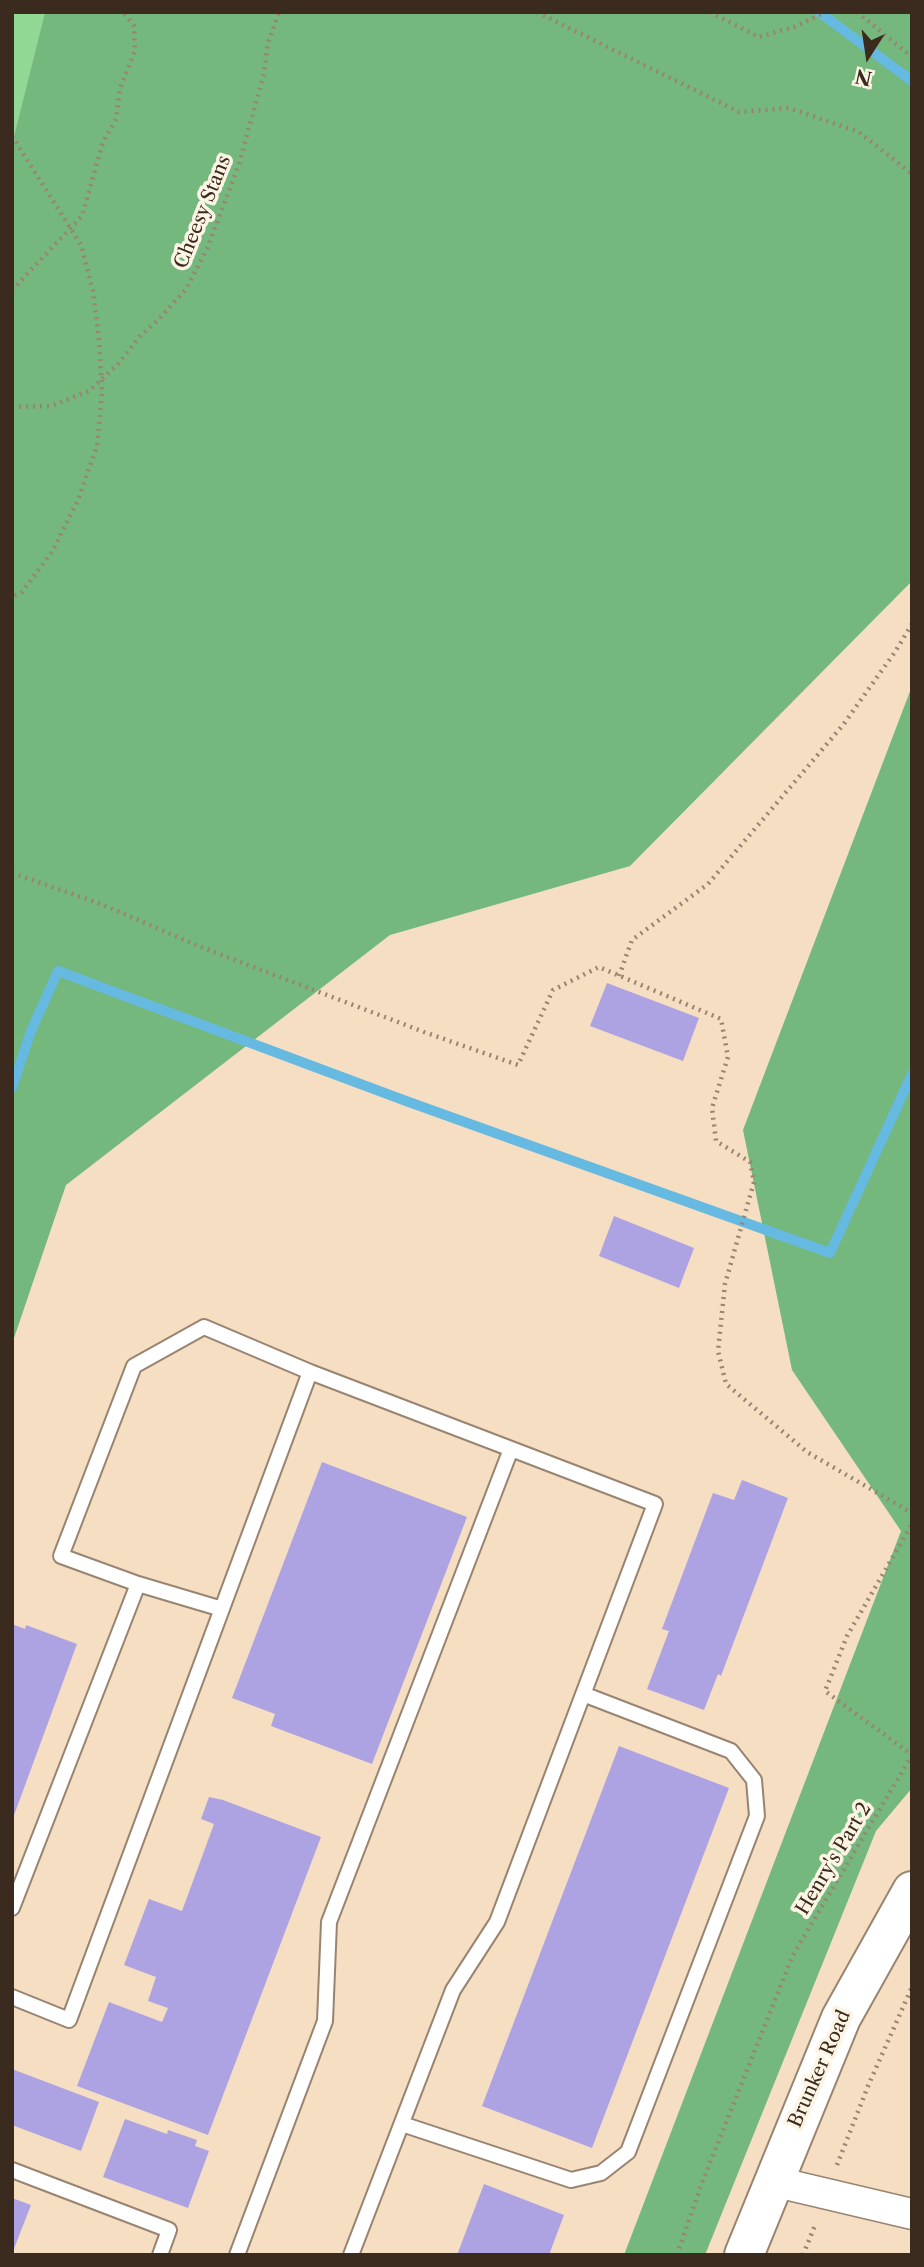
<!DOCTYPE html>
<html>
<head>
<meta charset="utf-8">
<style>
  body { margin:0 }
  #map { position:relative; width:924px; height:2267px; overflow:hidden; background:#f5dec2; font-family:"Libre Caslon Text",serif }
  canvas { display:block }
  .frame { position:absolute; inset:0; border:14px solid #3b2a1e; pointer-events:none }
  .north { position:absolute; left:833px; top:21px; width:70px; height:70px; -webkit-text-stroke:5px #fcf5e5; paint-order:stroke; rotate:192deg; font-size:19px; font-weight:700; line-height:28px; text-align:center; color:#3b2a1e }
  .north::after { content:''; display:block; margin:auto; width:24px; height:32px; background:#3b2a1e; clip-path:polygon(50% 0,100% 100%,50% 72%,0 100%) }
</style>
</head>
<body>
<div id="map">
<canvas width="924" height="2267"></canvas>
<div class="frame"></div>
<div class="north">N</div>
</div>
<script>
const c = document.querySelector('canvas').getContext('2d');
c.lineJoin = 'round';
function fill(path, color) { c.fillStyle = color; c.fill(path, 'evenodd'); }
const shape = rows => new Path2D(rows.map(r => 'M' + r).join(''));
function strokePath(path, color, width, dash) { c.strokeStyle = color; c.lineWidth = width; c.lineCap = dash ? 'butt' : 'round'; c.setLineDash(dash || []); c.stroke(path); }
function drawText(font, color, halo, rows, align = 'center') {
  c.font = font + ' "Libre Caslon Text",serif'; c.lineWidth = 7; c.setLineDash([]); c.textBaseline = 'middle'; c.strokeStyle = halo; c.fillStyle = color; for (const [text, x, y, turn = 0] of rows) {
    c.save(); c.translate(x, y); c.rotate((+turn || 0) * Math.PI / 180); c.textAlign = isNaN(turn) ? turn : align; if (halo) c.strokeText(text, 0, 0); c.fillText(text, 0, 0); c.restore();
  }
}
fill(shape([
  [12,12,45,12,12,144]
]), '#90d893');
fill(shape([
  [45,12,912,12,912,581,630,866,390,935,66,1185,12,1344,12,144],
  [912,686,912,1788,876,1831,705,2255,624,2255,901,1531,792,1370,743,1130]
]), '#74b87d');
strokePath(shape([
  [819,12,912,81],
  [12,1088,31,1031,58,971,406,1101,830,1253,912,1074]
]), '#66bae2', 10);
fill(shape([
  [607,983,699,1018,683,1061,590,1026],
  [614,1216,694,1248,679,1288,599,1256],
  [322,1462,467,1517,372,1764,271,1726,275,1714,232,1698],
  [742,1480,788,1498,721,1676,718,1674,704,1710,647,1689,669,1631,662,1629,713,1493,734,1500],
  [12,1624,25,1629,26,1625,77,1644,13,1818],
  [619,1746,729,1788,592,2148,482,2106],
  [209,1797,223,1800,321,1837,208,2135,77,2086,109,2002,162,2022,168,2008,148,2001,156,1977,124,1965,149,1899,182,1911,214,1824,201,1819],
  [12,2069,99,2102,81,2151,12,2125],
  [125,2119,167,2134,168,2130,197,2140,195,2146,209,2151,188,2208,103,2177],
  [484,2184,564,2215,549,2255,457,2255],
  [12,2198,31,2205,12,2254]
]), '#aea3e2');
const service = shape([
  [222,1609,138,1584,61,1556,134,1366,204,1327,310,1372],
  [12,1908,138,1584],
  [12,1997,69,2020,310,1372,655,1504,497,1922,453,1990,351,2255],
  [402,2124,571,2180,601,2173,628,2152,757,1816,754,1780,731,1751,583,1694],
  [12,2170,169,2230,160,2255],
  [237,2255,325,2021,329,1922,511,1449]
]);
const minor = shape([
  [772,2181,912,2214]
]);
const secondary = shape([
  [744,2255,841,2018,912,1891]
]);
strokePath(service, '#988470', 18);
strokePath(minor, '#988470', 33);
strokePath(secondary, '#988470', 42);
strokePath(shape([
  [537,12,739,112,789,108,859,132,912,174],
  [710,12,759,37,794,27,826,12],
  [857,12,912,57],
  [12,136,81,245,93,291,99,339,102,393,97,446,78,500,52,552,22,592,12,597],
  [12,290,82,216,103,142,116,119,120,88,135,51,134,26,123,12],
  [12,407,51,406,89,391,118,364,140,336,159,319,186,289,207,249,239,164,264,73,268,43,279,12],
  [12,873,101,904,196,945,424,1032,518,1065,553,990,599,967,721,1019,728,1057,712,1108,716,1141,750,1162,754,1182,725,1284,718,1351,726,1384,807,1452,912,1513],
  [619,976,632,940,708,884,843,725,895,652,912,624],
  [837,2165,868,2086,912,1987],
  [677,2255,700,2188,793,1955,912,1755,825,1691,847,1636,912,1524],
  [803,2255,816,2223]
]), '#988470', 4.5, [2, 5]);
strokePath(service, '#fff', 14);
strokePath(minor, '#fff', 30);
strokePath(secondary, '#fff', 38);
drawText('19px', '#3b2a1e', '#fcf5e5', [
  ["Cheesy Stans",203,212,-68],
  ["Henry's Part 2",834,1859,-59],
  ["Brunker Road",820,2069,-66]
]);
</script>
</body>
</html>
